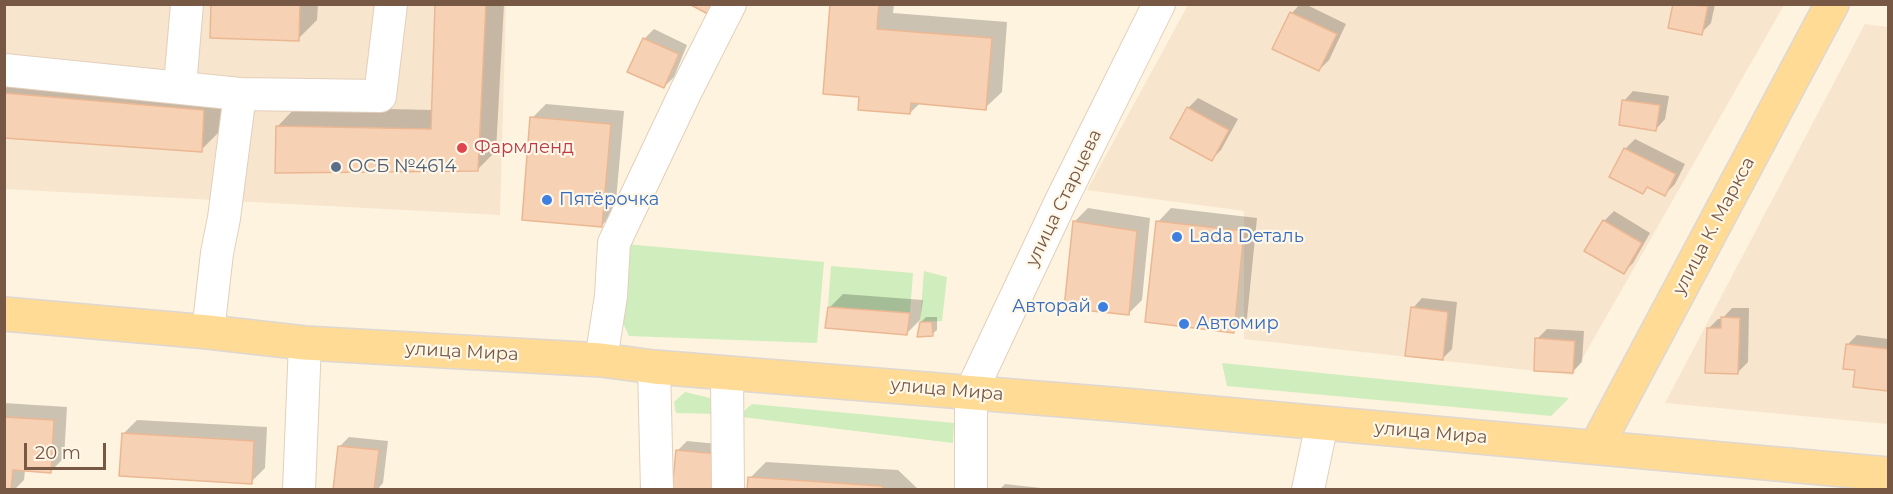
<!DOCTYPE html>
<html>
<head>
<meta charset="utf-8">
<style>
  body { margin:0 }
  #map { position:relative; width:1893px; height:494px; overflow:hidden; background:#fef3df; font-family:Montserrat,sans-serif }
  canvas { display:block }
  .frame { position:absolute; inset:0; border:6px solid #775845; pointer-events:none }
  .scale { position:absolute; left:24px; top:443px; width:82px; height:27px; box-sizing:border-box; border:3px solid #775845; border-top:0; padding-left:8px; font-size:18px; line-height:21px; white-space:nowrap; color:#775845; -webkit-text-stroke:4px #fff7e8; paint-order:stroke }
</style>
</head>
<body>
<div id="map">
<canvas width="1893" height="494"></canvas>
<div class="frame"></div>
<div class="scale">20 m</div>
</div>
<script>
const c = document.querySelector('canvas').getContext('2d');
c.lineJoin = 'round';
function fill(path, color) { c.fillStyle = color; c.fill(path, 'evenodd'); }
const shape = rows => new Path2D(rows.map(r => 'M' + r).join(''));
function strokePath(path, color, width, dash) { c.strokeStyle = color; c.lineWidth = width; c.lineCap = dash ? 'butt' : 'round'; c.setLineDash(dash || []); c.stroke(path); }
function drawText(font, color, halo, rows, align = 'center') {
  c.font = font + ' Montserrat,sans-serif'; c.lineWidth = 4.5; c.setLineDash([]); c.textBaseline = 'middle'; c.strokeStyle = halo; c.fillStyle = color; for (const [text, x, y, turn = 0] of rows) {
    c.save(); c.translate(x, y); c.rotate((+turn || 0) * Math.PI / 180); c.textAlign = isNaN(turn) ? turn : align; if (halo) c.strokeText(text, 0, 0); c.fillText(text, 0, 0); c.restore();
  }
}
fill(shape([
  [4,5,506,5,500,215,5,189],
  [1188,5,1784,5,1573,375,1244,339,1244,211,1087,190],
  [1865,24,1888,27,1888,424,1665,403]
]), '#f7e5cd');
fill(shape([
  [614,243,824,262,817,343,629,336,611,296],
  [831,266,913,273,910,313,828,307],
  [924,271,947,277,942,321,920,322],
  [1222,363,1569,398,1551,416,1227,386],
  [685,392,710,398,715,414,676,413,674,402],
  [752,404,954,423,953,443,742,417,745,410]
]), '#cfedbd');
fill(shape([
  [213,4,318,4,317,20,298,39],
  [437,4,504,4,496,151,477,170,277,127,296,107,433,110],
  [832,4,894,4,893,13,1007,22,1002,92,985,108,920,103,910,113,861,95],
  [1300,4,1305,4,1346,24,1329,60,1319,70,1292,13],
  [1675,4,1715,4,1711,23,1701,33],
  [654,29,687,45,674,77,664,87,644,39],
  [4,73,223,91,220,131,201,150,4,137],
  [1633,91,1669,96,1665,119,1656,129,1624,101],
  [1198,98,1238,119,1221,150,1212,159,1188,108],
  [546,104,624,111,615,212,601,226,532,118],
  [1635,139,1685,164,1675,184,1665,194,1649,186,1643,192,1611,177,1625,149],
  [1088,208,1150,218,1142,300,1129,313,1074,222],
  [1171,208,1257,218,1247,318,1234,331,1158,222],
  [1614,211,1650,233,1633,263,1624,272,1604,221],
  [843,294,923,300,920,320,906,334,829,308],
  [1422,298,1457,302,1452,349,1442,359,1413,308],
  [1732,308,1749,308,1748,362,1738,372,1708,329,1718,319,1722,319],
  [926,317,937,317,937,330,932,334,921,322],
  [1547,329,1584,331,1582,362,1572,372,1537,339],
  [1857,335,1888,339,1888,389,1854,385,1856,369,1847,345],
  [4,403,67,407,64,458,50,472,25,470,24,480,14,490,4,490],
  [137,420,267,427,265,468,251,482,123,434],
  [349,437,388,441,383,483,377,490,341,490,339,447],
  [687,441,728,445,724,489,677,451],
  [766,462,898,470,919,490,749,490,750,478],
  [1005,484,1059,490,999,490]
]), '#0003');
const building = shape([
  [211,4,300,4,299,41,210,38,211,4],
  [435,4,486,4,478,171,275,173,276,126,431,129,435,4],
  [689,4,713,4,708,14,689,4],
  [830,4,879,4,877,29,992,38,986,110,911,103,910,114,858,110,859,97,823,94,830,4],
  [1673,4,1708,6,1702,35,1668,28,1673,4],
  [1290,12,1337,34,1319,71,1272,49,1290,12],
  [643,38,679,54,664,88,627,72,643,38],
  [4,93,204,110,202,152,4,138,4,93],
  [1622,100,1660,105,1656,131,1619,125,1622,100],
  [1187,107,1229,130,1212,161,1170,138,1187,107],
  [530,117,611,124,602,227,522,220,530,117],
  [1624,148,1676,174,1665,196,1647,187,1643,194,1609,177,1624,148],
  [1603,220,1642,243,1624,274,1584,251,1603,220],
  [1073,221,1137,231,1129,315,1064,308,1073,221],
  [1156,221,1244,231,1234,333,1145,322,1156,221],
  [828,307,910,313,907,335,825,328,828,307],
  [1411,307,1448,312,1443,360,1405,356,1411,307],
  [1721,317,1740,318,1738,374,1705,373,1707,328,1721,328,1721,317],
  [920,322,932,322,933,336,917,337,920,322],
  [1535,338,1575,341,1573,373,1534,371,1535,338],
  [1846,344,1888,349,1888,391,1853,387,1855,370,1843,369,1846,344],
  [4,417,54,420,51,473,13,470,11,490,4,490,4,417],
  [122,433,254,441,252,484,119,476,122,433],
  [338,446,379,450,374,490,333,490,338,446],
  [676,450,719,454,715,490,672,490,676,450],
  [748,477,882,486,885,490,747,490,748,477]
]);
fill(building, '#f7d1b4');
strokePath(building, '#ebb793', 1.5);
const minor = shape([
  [4,70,240,94,224,218,217,253,208,332],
  [180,86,187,4],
  [240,94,380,96,391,4],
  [601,360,611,296,614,243,686,91,730,4],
  [654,367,657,490],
  [727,373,728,490],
  [299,490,305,343],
  [971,490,971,392,1061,201,1159,4],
  [1308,490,1322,423]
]);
const major = shape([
  [4,314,208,332,305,343,601,360,654,367,1124,405,1888,474],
  [1596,447,1832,4]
]);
strokePath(minor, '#e3cfbb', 34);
strokePath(major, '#ded7d2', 36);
strokePath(minor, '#fff', 32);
strokePath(major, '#ffdb96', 33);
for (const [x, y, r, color] of [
  [462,148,6,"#e0444e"],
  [336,167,6,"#5c6f8a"],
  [547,200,6,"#3f7fe0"],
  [1177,237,6,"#3f7fe0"],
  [1103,307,6,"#3f7fe0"],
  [1184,324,6,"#3f7fe0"]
]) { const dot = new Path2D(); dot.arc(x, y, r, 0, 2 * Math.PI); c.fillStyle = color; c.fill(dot); strokePath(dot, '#fff7e8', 2); }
drawText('18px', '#be3a42', '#fff7e8', [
  ["Фармленд",474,148]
], 'left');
drawText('18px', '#4e5e75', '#fff7e8', [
  ["ОСБ №4614",348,167]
], 'left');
drawText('18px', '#775845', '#fff7e8', [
  ["улица Старцева",1064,198,-64],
  ["улица К. Маркса",1714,226,-62],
  ["улица Мира",462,352,3],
  ["улица Мира",947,390,5],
  ["улица Мира",1431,433,5]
]);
drawText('18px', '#366cbe', '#fff7e8', [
  ["Пятёрочка",559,200],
  ["Lada Dеталь",1189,237],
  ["Авторай",1091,307,"right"],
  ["Автомир",1196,324]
], 'left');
</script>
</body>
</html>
